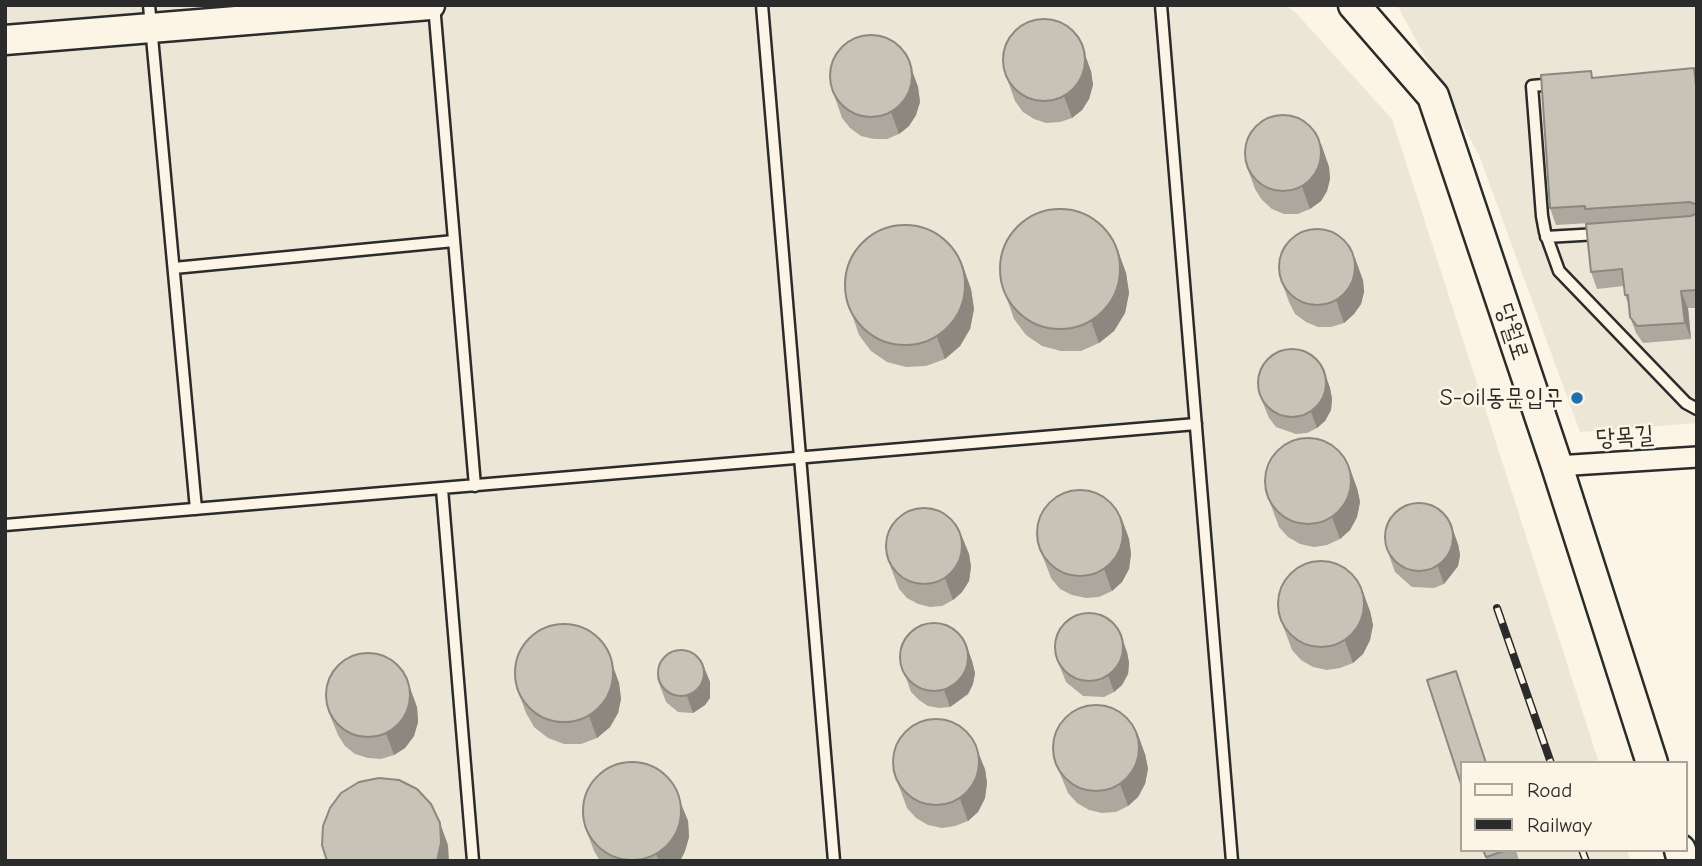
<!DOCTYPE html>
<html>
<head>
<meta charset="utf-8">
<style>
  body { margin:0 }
  #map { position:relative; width:1702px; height:866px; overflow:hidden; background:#fcf5e5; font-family:"Comic Neue",sans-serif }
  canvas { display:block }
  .frame { position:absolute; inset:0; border:7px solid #2b2b2b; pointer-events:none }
  .legend { position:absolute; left:1460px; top:761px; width:228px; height:91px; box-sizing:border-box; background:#fcf5e5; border:2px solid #a8a49b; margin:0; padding:9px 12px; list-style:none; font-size:21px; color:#2b2b2b }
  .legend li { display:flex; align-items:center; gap:14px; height:35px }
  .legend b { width:35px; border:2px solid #a8a49b }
</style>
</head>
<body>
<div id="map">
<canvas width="1702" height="866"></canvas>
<div class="frame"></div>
<ul class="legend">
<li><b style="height:9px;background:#fcf5e5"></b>Road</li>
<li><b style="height:9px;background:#2b2b2b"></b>Railway</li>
</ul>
</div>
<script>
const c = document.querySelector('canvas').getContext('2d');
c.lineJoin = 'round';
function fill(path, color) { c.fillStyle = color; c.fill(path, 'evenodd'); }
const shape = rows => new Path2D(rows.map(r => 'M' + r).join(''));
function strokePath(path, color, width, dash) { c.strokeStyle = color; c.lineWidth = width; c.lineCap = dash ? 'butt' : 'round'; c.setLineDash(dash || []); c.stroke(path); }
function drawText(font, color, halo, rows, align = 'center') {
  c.font = font + ' "Comic Neue","Poor Story",sans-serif'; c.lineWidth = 5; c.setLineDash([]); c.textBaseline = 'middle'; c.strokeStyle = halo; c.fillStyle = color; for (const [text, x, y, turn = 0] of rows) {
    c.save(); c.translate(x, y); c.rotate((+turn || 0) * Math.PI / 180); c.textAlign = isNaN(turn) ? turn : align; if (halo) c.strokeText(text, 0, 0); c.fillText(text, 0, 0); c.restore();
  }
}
fill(shape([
  [5,5,1286,5,1296,13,1392,119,1599,763,1462,763,1462,850,1627,850,1631,861,5,861],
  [1397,5,1697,5,1697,423,1580,432,1479,155]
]), '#ece6d7');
const service = shape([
  [149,5,196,509],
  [434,5,475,486],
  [762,5,834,861],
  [1161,5,1232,861],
  [1554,84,1532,86,1542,216,1545,232,1559,271,1686,403,1697,409],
  [1546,237,1598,234],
  [174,268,454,241],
  [442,489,473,861],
  [5,525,1196,424]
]);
const minor = shape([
  [1557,466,1697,457]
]);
const secondary = shape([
  [5,40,430,5]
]);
const primary = shape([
  [1354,5,1433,96,1557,466,1652,763],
  [1680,850,1683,861]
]);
strokePath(service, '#2b2b2b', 15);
strokePath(minor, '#2b2b2b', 24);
strokePath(secondary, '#2b2b2b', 33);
strokePath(primary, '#2b2b2b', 35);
strokePath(service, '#fcf5e5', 10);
strokePath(minor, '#fcf5e5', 19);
strokePath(secondary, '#fcf5e5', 28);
strokePath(primary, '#fcf5e5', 30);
const rail = shape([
  [1497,608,1551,763],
  [1582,850,1586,861]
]);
strokePath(rail, '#2b2b2b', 8);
strokePath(rail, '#fcf5e5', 5, [16]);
fill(shape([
  [910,65,918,87,920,102,916,115,909,126,899,134,887,139,874,139,861,136,850,128,842,118,830,83],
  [1003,67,1091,71,1093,85,1089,99,1082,110,1072,118,1060,122,1046,123,1034,119,1023,112,1015,101],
  [1697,74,1697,308,1688,308,1691,339,1643,343,1636,333,1630,317,1629,306,1625,295,1624,286,1597,289,1591,272,1590,223,1556,225,1550,208,1594,78],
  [1321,144,1329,167,1330,179,1327,191,1321,201,1310,209,1298,214,1284,214,1272,209,1262,200,1255,189,1247,167],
  [1118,251,1126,273,1129,293,1125,313,1114,331,1099,343,1081,351,1061,351,1042,346,1026,335,1014,319,1000,279],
  [1281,280,1363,280,1364,292,1361,304,1354,314,1344,323,1331,327,1318,327,1306,322,1295,314,1289,302],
  [971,289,974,309,970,329,960,346,945,359,926,366,906,367,887,362,871,351,859,335,845,294],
  [1324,371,1330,388,1332,399,1331,410,1325,421,1317,428,1307,433,1296,434,1276,427,1269,418,1258,391],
  [1357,488,1360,502,1357,517,1350,530,1340,539,1327,545,1314,547,1300,544,1288,537,1279,527,1266,492],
  [1121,517,1129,539,1131,554,1129,569,1122,582,1112,591,1099,597,1086,598,1072,595,1060,589,1051,578,1038,544],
  [960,532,969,554,971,567,969,581,962,592,953,600,942,606,930,607,918,604,907,598,899,589,886,555],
  [1458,544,1460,555,1458,566,1444,584,1434,588,1412,587,1395,572,1389,555],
  [1370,611,1373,625,1370,640,1363,654,1353,663,1340,668,1327,670,1313,667,1301,660,1292,650,1279,615],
  [966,644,972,661,975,673,973,684,968,694,950,707,939,708,928,706,919,700,911,692,905,675],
  [1127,652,1129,663,1128,674,1122,685,1114,692,1104,697,1083,696,1066,682,1055,655],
  [611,661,619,683,621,699,618,713,610,727,597,738,581,744,564,744,548,738,534,727,526,713,518,691],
  [703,665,710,682,710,698,705,705,693,713,678,712,666,702,657,678],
  [417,707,418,722,414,736,405,748,394,755,381,759,368,758,355,754,345,746,338,735,329,713],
  [1145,754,1148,769,1145,784,1138,797,1128,806,1116,812,1102,813,1089,810,1077,803,1068,793,1054,759],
  [985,769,987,783,985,798,978,812,968,821,955,826,942,828,928,825,916,818,907,808,894,773],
  [679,799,688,821,689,837,685,851,680,861,600,861,594,851,586,829],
  [1483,850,1516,850,1519,861,1487,861]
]), '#aca89d');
fill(shape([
  [1083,49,1091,71,1093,85,1089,99,1082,110,1072,118,1064,96],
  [910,65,918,87,920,102,916,115,909,126,899,134,891,112],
  [1321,144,1329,167,1330,179,1327,191,1321,201,1310,209,1302,187],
  [1118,251,1126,273,1129,293,1125,313,1114,331,1099,343,1091,321],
  [1355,258,1363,280,1364,292,1361,304,1354,314,1344,323,1336,300],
  [963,266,971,289,974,309,970,329,960,346,945,359,937,337],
  [1681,291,1688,308,1691,339,1685,323],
  [1324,371,1330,388,1332,399,1331,410,1325,421,1317,428,1311,412],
  [1349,466,1357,488,1360,502,1357,517,1350,530,1340,539,1332,517],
  [1121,517,1129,539,1131,554,1129,569,1122,582,1112,591,1104,569],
  [1452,527,1458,544,1460,555,1458,566,1444,584,1438,567],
  [960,532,969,554,971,567,969,581,962,592,953,600,945,578],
  [1362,589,1370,611,1373,625,1370,640,1363,654,1353,663,1345,641],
  [1121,635,1127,652,1129,663,1128,674,1122,685,1114,692,1108,675],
  [966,644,972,661,975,673,973,684,968,694,950,707,944,690],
  [611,661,619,683,621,699,618,713,610,727,597,738,589,716],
  [703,665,710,682,710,698,705,705,693,713,687,696],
  [409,685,417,707,418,722,414,736,405,748,394,755,386,733],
  [1137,732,1145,754,1148,769,1145,784,1138,797,1128,806,1120,784],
  [976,747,985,769,987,783,985,798,978,812,968,821,960,799],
  [679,799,688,821,689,837,685,851,680,861,659,861,656,854],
  [440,823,448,845,449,861,437,861]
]), '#8c8880');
const building = shape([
  '1003 60a41 41 0 1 1 82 0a41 41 0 1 1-82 0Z',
  '830 76a41 41 0 1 1 82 0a41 41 0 1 1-82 0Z',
  [1694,68,1697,94,1697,205,1690,202,1585,209,1585,206,1550,208,1541,75,1591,71,1592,78,1694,68],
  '1245 153a38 38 0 1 1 76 0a38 38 0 1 1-76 0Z',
  '1000 269a60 60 0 1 1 120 0a60 60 0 1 1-120 0Z',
  [1697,213,1697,290,1681,291,1685,323,1637,326,1630,317,1628,295,1625,295,1622,269,1591,272,1586,224,1691,216,1697,213],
  '845 285a60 60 0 1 1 120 0a60 60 0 1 1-120 0Z',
  '1279 267a38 38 0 1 1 76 0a38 38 0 1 1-76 0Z',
  '1258 383a34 34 0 1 1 68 0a34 34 0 1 1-68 0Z',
  '1265 481a43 43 0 1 1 86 0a43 43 0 1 1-86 0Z',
  '1037 533a43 43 0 1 1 86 0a43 43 0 1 1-86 0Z',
  '1385 537a34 34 0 1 1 68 0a34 34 0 1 1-68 0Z',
  '886 546a38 38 0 1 1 76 0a38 38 0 1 1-76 0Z',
  '1278 604a43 43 0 1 1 86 0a43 43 0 1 1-86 0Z',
  '1055 647a34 34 0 1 1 68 0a34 34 0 1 1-68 0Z',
  '900 657a34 34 0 1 1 68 0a34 34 0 1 1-68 0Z',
  '515 673a49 49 0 1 1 98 0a49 49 0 1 1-98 0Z',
  '658 673a23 23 0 1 1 46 0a23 23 0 1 1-46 0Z',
  '326 695a42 42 0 1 1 84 0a42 42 0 1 1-84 0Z',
  [1456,671,1486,763,1462,763,1462,787,1427,680,1456,671],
  '1053 748a43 43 0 1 1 86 0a43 43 0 1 1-86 0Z',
  '893 762a43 43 0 1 1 86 0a43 43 0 1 1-86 0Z',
  '583 811a49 49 0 1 1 98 0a49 49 0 1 1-98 0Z',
  [379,778,399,780,417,789,431,804,440,823,441,843,437,861,327,861,322,845,323,826,330,808,341,793,359,782,379,778],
  [1483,850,1507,850,1486,857,1483,850]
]);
fill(building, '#c8c3b7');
strokePath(building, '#8c8880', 2);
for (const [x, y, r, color] of [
  [1577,398,7,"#1f6fb2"]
]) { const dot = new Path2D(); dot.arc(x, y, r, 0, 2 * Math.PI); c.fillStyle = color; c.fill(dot); strokePath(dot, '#fcf5e5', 2.5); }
drawText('24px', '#2b2b2b', '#fcf5e5', [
  ["당월로",1512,332,72],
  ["당목길",1625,437,-4]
]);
drawText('24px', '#2b2b2b', '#fcf5e5', [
  ["S-oil동문입구",1563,398]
], 'right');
</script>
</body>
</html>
